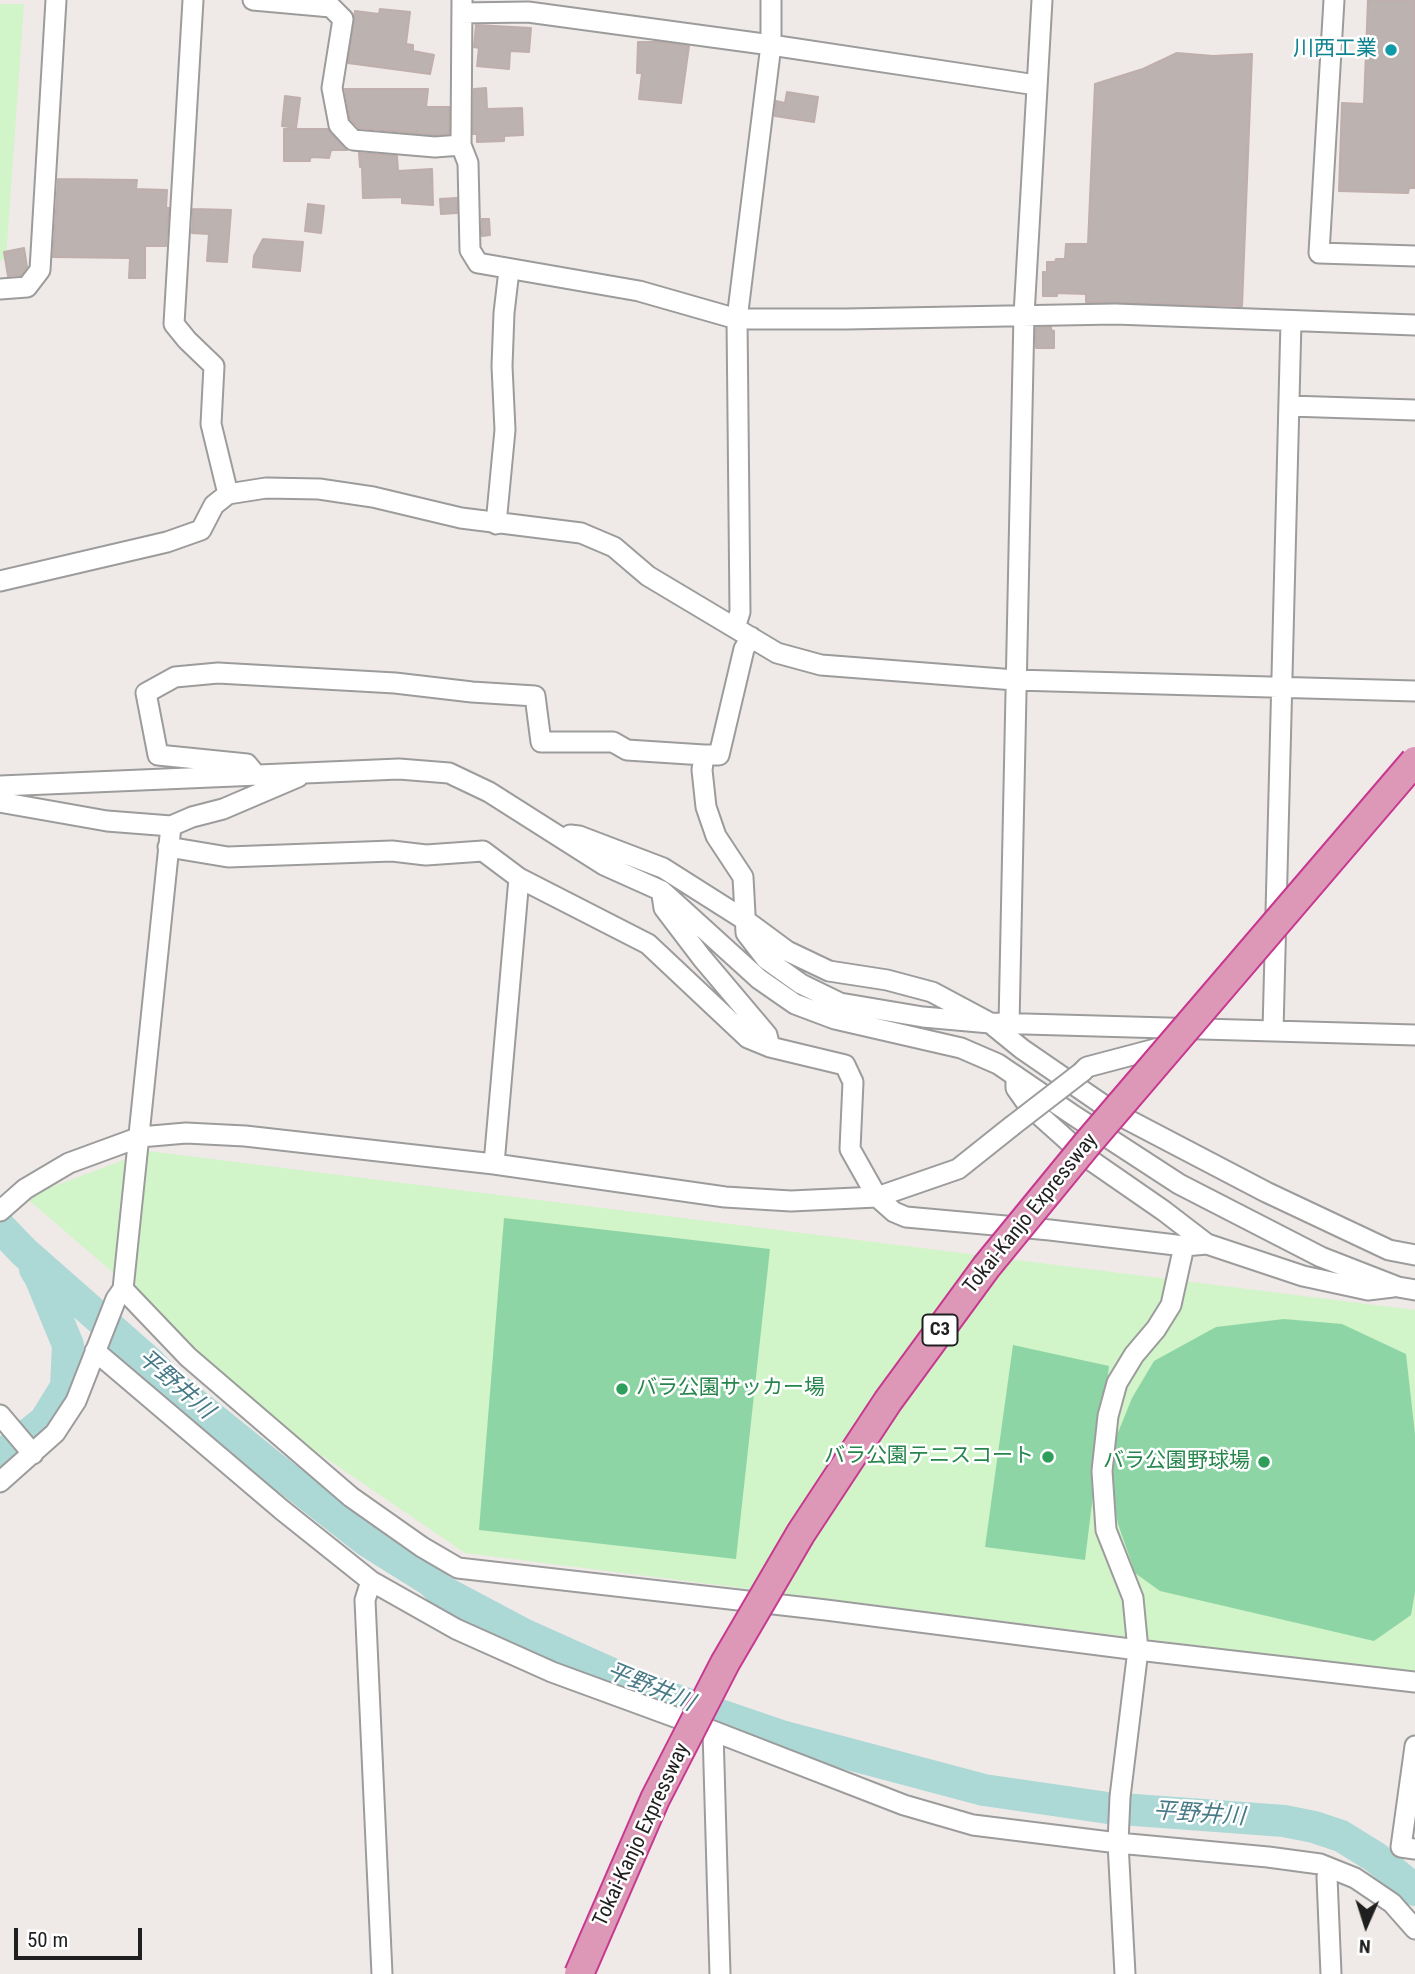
<!DOCTYPE html>
<html>
<head>
<meta charset="utf-8">
<style>
  body { margin:0 }
  #map { position:relative; width:1415px; height:1974px; overflow:hidden; background:#efeae7; font-family:"Roboto Condensed",sans-serif }
  canvas { display:block }
  .north { position:absolute; left:1331px; top:1890px; width:70px; height:70px; -webkit-text-stroke:5px #fff; paint-order:stroke; rotate:183deg; font-size:19px; font-weight:700; line-height:28px; text-align:center; color:#1f1f1f }
  .north::after { content:''; display:block; margin:auto; width:24px; height:32px; background:#1f1f1f; clip-path:polygon(50% 0,100% 100%,50% 72%,0 100%) }
  .scale { position:absolute; left:14px; top:1928px; width:128px; height:32px; box-sizing:border-box; border:4px solid #1f1f1f; border-top:0; padding-left:9px; font-size:21px; line-height:24px; white-space:nowrap; color:#1f1f1f; -webkit-text-stroke:5px #fff; paint-order:stroke }
</style>
</head>
<body>
<div id="map">
<canvas width="1415" height="1974"></canvas>
<div class="north">N</div>
<div class="scale">50 m</div>
</div>
<script>
const c = document.querySelector('canvas').getContext('2d');
c.lineJoin = 'round';
function fill(path, color) { c.fillStyle = color; c.fill(path, 'evenodd'); }
const shape = rows => new Path2D(rows.map(r => 'M' + r).join(''));
function strokePath(path, color, width, dash) { c.strokeStyle = color; c.lineWidth = width; c.lineCap = dash ? 'butt' : 'round'; c.setLineDash(dash || []); c.stroke(path); }
function drawText(font, color, halo, rows, align = 'center') {
  c.font = font + ' "Roboto Condensed","Noto Sans JP",sans-serif'; c.lineWidth = 5; c.setLineDash([]); c.textBaseline = 'middle'; c.strokeStyle = halo; c.fillStyle = color; for (const [text, x, y, turn = 0] of rows) {
    c.save(); c.translate(x, y); c.rotate((+turn || 0) * Math.PI / 180); c.textAlign = isNaN(turn) ? turn : align; if (halo) c.strokeText(text, 0, 0); c.fillText(text, 0, 0); c.restore();
  }
}
fill(shape([
  [0,4,24,4,6,259,0,261],
  [148,1151,1415,1310,1415,1673,465,1553,226,1390,124,1282,25,1197]
]), '#d1f4c9');
fill(shape([
  [504,1218,770,1249,736,1559,479,1530],
  [1284,1319,1342,1324,1406,1354,1415,1434,1415,1592,1411,1615,1374,1641,1160,1591,1135,1573,1118,1524,1110,1483,1115,1440,1132,1398,1154,1361,1216,1327],
  [1013,1345,1109,1366,1085,1560,985,1547]
]), '#8ed5a6');
strokePath(shape([
  [0,1227,24,1252,150,1363,171,1385,270,1465,367,1541,431,1581,440,1590,521,1633,655,1693,781,1736,984,1790,1108,1808,1284,1821,1314,1827,1341,1836,1375,1857,1415,1890],
  [0,1457,45,1421,66,1387,68,1345,40,1277,35,1269]
]), '#acd8d6', 32);
const building = shape([
  [1368,0,1415,0,1415,188,1409,188,1408,193,1339,191,1342,103,1364,104,1368,0],
  [380,9,410,12,406,44,413,45,413,51,434,55,430,74,348,63,355,11,379,14,380,9],
  [476,25,531,28,529,52,510,51,509,69,477,66,479,48,474,47,476,25],
  [638,42,658,42,689,46,681,103,639,99,642,73,637,73,638,42],
  [1177,53,1213,56,1252,54,1242,306,1086,302,1086,294,1057,293,1057,296,1043,296,1043,272,1047,272,1047,262,1055,262,1056,259,1065,259,1066,244,1088,244,1095,84,1143,69,1177,53],
  [486,88,487,109,522,108,523,135,504,136,504,141,477,142,477,134,473,134,474,89,486,88],
  [345,89,428,89,426,107,449,107,449,134,435,135,359,128,350,119,345,89],
  [787,92,818,97,814,122,775,116,776,101,785,103,787,92],
  [285,96,300,98,296,128,282,126,285,96],
  [284,129,328,129,347,150,331,150,329,158,313,157,310,158,310,161,284,161,284,129],
  [359,153,397,156,398,171,432,169,433,205,402,203,402,197,363,198,362,167,360,167,359,153],
  [58,179,137,180,136,189,167,190,166,208,169,208,166,246,145,246,145,278,129,278,130,258,53,257,58,179],
  [457,198,457,213,441,214,440,199,457,198],
  [308,204,324,206,321,233,305,231,308,204],
  [193,209,231,210,227,262,207,261,209,234,192,233,193,209],
  [482,219,489,219,490,235,482,236,482,219],
  [263,239,303,242,300,271,253,267,254,256,263,239],
  [24,248,27,267,21,275,8,276,4,252,24,248],
  [1051,327,1051,330,1054,331,1054,348,1036,348,1036,328,1051,327]
]);
fill(building, '#bcb2b0');
strokePath(building, '#bfaeab', 2);
const minor = shape([
  [193,0,174,324,187,340,214,366,211,424,228,494],
  [253,0,331,7,343,19,332,88,339,125,353,140,435,147,461,145],
  [462,0,461,145,468,163,470,250,478,263,639,291,737,319,846,319,1115,314,1415,325],
  [1334,0,1319,253,1415,256],
  [462,13,528,12,771,45,1036,85],
  [0,289,27,287,40,270,56,0],
  [1289,406,1415,410],
  [496,524,505,430,502,366,504,313,509,270],
  [0,581,167,542,201,530,214,505,228,494,266,488,319,489,373,497,461,518,581,533,614,547,648,576,777,653,821,665,1015,680,1415,691],
  [735,628,740,612,737,319,771,45,771,0],
  [704,755,702,770,706,807,716,836,743,877,746,933,766,959,801,984,840,1003,923,1017,990,1023,1415,1035],
  [252,770,247,764,158,755,146,693,175,677,218,673,395,683,472,692,535,696,541,742,613,742,627,750,704,755,719,755,744,649,751,637],
  [0,786,399,769,449,773,489,792,604,865,662,891,759,979,795,1004,835,1019,961,1048,998,1064,1073,1115,1179,1184,1321,1257,1398,1287,1415,1290],
  [0,802,107,821,171,826,192,817,223,809,298,777],
  [570,835,579,836,663,868,745,920,787,951,829,971,887,980,932,992,990,1023,1022,1049,1115,1113,1266,1192,1389,1250,1415,1255],
  [168,847,228,857,392,851,426,855,483,851,519,878,648,944,748,1038,770,1047,845,1065,853,1082,850,1149,877,1197,958,1169,1012,1126],
  [662,895,664,908,702,958,767,1035,770,1047],
  [1009,1024,1024,315,1042,0],
  [1273,1031,1291,321],
  [1082,1072,1087,1067,1174,1044],
  [1016,1076,1016,1088,1028,1105,1086,1157,1164,1211,1207,1244,1303,1276,1368,1290,1393,1287],
  [494,1164,519,878],
  [0,1211,25,1189,69,1163,140,1137,186,1133,245,1136,494,1164,725,1197,791,1201,877,1197,894,1212,906,1217,1050,1230,1184,1246,1207,1244],
  [123,1289,188,1357,351,1497,422,1547,458,1568,826,1610,1138,1650,1415,1682],
  [95,1351,282,1510,371,1581,456,1629,552,1672,713,1731,904,1805,973,1825,1118,1843,1268,1857,1320,1864,1355,1878,1392,1903,1415,1929],
  [0,1415,33,1454],
  [0,1482,55,1433,76,1401,116,1299,123,1289,171,826],
  [371,1581,365,1600,382,1974],
  [713,1731,720,1974],
  [1415,1746,1401,1847,1415,1849],
  [1330,1869,1327,1877,1331,1974],
  [1125,1974,1118,1843,1120,1797,1138,1650,1133,1598,1106,1530,1102,1471,1108,1416,1117,1383,1134,1355,1156,1329,1171,1305,1184,1246]
]);
strokePath(minor, '#9c9c9c', 23);
strokePath(minor, '#fff', 19);
const minorBridge = shape([
  [1012,1126,1082,1072]
]);
const highwayBridge = shape([
  [579,1974,655,1799,725,1663,801,1533,888,1401,987,1266,1087,1144,1415,761]
]);
strokePath(minorBridge, '#9c9c9c', 23, []);
strokePath(highwayBridge, '#c73990', 32, []);
strokePath(minorBridge, '#fff', 19);
strokePath(highwayBridge, '#dd98b7', 28);
for (const [x, y, r, color] of [
  [1391,50,7,"#0f9aa8"],
  [622,1389,7,"#2e9e5b"],
  [1048,1457,7,"#2e9e5b"],
  [1264,1462,7,"#2e9e5b"]
]) { const dot = new Path2D(); dot.arc(x, y, r, 0, 2 * Math.PI); c.fillStyle = color; c.fill(dot); strokePath(dot, '#fff', 2.5); }
for (const [x, y, w] of [
  [940,1330,35]
]) { const box = new Path2D(); box.roundRect(x - w / 2, y - 15.5, w, 31, 5); c.fillStyle = '#fff'; c.fill(box); strokePath(box, '#1f1f1f', 2); }
drawText('bold 19px', '#1f1f1f', null, [
  ["C3",940,1330]
]);
drawText('21px', '#0d838f', '#fff', [
  ["川西工業",1377,50]
], 'right');
drawText('21px', '#1f1f1f', '#fff', [
  ["Tokai-Kanjo Expressway",1031,1214,-51],
  ["Tokai-Kanjo Expressway",642,1835,-65]
]);
drawText('21px', '#27864d', '#fff', [
  ["バラ公園サッカー場",636,1389,"left"],
  ["バラ公園テニスコート",1034,1457],
  ["バラ公園野球場",1250,1462]
], 'right');
drawText('italic 23px', '#487987', '#fff', [
  ["平野井川",175,1385,41],
  ["平野井川",650,1688,22],
  ["平野井川",1199,1815,4]
]);
</script>
</body>
</html>
